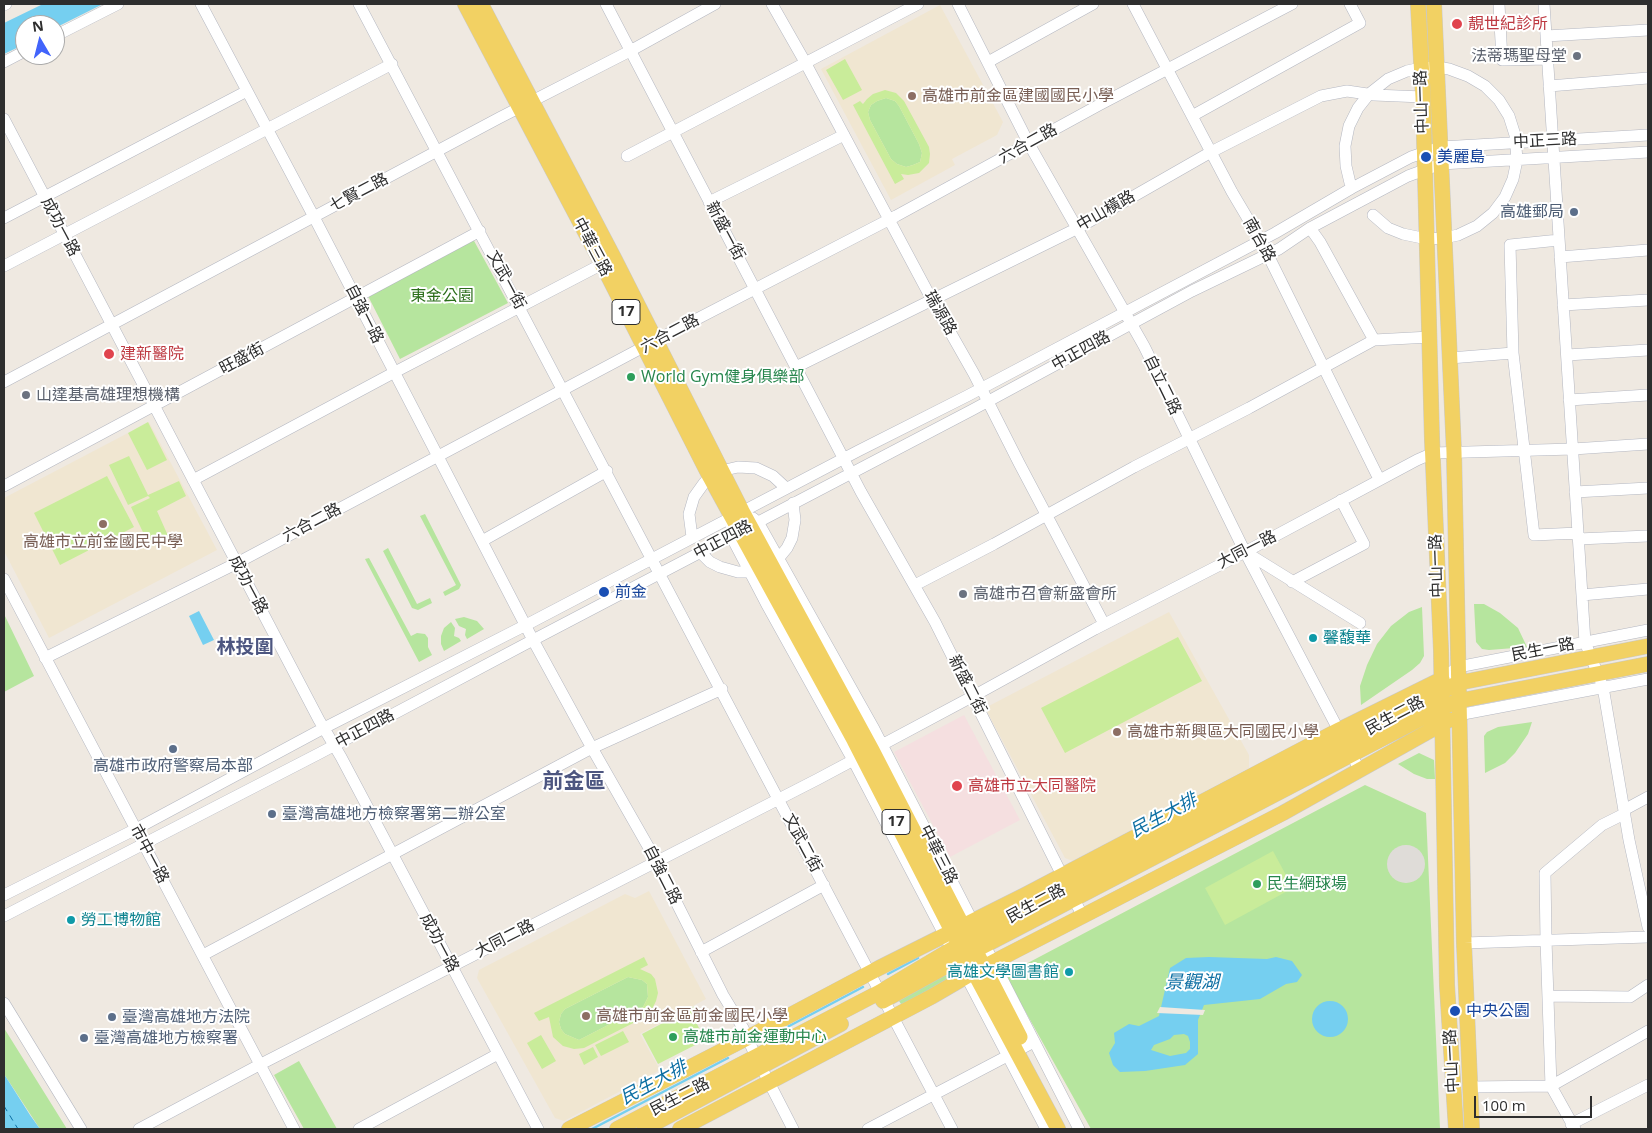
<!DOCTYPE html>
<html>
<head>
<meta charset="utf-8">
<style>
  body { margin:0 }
  #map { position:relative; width:1652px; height:1133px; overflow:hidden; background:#efe9e1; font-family:"Open Sans",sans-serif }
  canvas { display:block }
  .frame { position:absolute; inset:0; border:5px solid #2e2e2e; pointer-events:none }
  .north { position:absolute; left:15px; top:15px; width:50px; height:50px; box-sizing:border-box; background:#fff; border:1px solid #ababab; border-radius:50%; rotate:352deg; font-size:14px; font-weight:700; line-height:20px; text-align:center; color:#2e2e2e }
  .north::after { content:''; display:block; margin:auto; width:18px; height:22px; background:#4264fb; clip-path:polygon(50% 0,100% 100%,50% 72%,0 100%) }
  .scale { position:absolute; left:1474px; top:1096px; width:118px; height:22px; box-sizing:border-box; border:2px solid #2e2e2e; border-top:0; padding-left:6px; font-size:15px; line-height:18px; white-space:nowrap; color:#2e2e2e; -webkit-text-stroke:4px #fff; paint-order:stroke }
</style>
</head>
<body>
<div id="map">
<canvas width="1652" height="1133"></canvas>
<div class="frame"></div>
<div class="north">N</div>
<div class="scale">100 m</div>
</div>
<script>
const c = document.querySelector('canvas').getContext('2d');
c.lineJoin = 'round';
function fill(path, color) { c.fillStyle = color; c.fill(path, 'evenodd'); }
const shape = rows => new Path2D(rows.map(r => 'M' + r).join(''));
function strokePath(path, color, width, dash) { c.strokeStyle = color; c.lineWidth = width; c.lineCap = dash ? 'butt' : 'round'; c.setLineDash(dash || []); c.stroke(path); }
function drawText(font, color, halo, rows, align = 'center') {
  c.font = font + ' "Open Sans","Noto Sans TC",sans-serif'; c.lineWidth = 4; c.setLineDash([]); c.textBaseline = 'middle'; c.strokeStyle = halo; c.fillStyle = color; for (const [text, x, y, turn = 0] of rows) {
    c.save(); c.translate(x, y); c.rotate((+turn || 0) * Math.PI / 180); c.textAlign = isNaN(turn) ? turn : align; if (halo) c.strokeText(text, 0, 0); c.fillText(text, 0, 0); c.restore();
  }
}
fill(shape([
  [940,5,1003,122,997,135,952,159,955,165,891,200,821,69],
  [149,422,217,550,49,638,4,551,4,498],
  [1169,612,1249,755,1249,768,1073,861,1065,858,985,708],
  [649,891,706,999,640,1034,660,1070,564,1121,555,1118,477,978,479,970,625,894,635,898]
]), '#f0e6d1');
fill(shape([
  [964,715,1020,820,950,857,894,752]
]), '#f5dfe0');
fill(shape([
  [886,98,895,101,899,106,919,144,922,153,920,162,913,165,906,167,897,164,891,159,870,120,868,112,871,105,877,101],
  [473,239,508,303,400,359,367,294],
  [425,514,461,585,459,589,445,596,443,592,456,585,420,516],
  [388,548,417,604,430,598,432,603,418,610,412,608,383,551],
  [369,558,411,636,417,633,425,634,428,638,428,647,432,655,419,662,365,559],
  [1474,604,1484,604,1500,613,1518,628,1527,647,1489,650,1482,649,1476,642],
  [1422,607,1424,656,1420,663,1412,670,1361,705,1360,686,1367,665,1377,644,1391,626,1409,612],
  [4,614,34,676,4,692],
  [464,617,477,621,484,629,467,639,465,635,466,629,459,626,455,619],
  [451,622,455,628,454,636,459,638,461,641,444,651,441,644,441,636,444,628],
  [1532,722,1528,734,1515,753,1505,763,1485,773,1484,736,1487,732,1498,727],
  [1419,753,1434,760,1435,779,1427,779,1414,774,1398,764],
  [1365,785,1426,813,1440,1129,1091,1129,1005,975],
  [942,975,946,975,949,981,903,1007,899,1001],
  [628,977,642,980,647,984,648,997,643,1007,579,1040,565,1034,561,1029,559,1022,561,1014,565,1009],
  [4,1028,67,1129,40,1129,4,1074],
  [299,1061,337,1129,304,1129,274,1075]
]), '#b6e59e');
fill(shape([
  [845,59,862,90,843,100,826,70],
  [885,90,896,93,904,101,929,147,930,154,929,163,919,173,908,175,901,174,904,179,895,184,853,105,860,101,863,104,867,99,873,94],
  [886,98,895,101,899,106,919,144,922,153,920,162,913,165,906,167,897,164,891,159,870,120,868,112,871,105,877,101],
  [148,422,167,460,147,470,128,433],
  [129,456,148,495,179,481,186,496,157,511,169,538,150,547,131,507,150,498,148,496,128,505,109,465],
  [107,476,134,527,60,565,34,513],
  [1178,637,1202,681,1065,753,1041,708],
  [1273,851,1293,888,1225,925,1205,888],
  [644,957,648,965,640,969,651,974,655,979,658,993,656,1001,649,1015,584,1048,574,1049,563,1046,553,1037,549,1017,539,1021,534,1013],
  [628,977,642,980,647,984,648,997,643,1007,579,1040,565,1034,561,1029,559,1022,561,1014,565,1009],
  [695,1006,701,1017,695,1020,705,1040,658,1064,642,1034],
  [623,1031,629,1042,601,1056,595,1045],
  [541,1035,556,1061,542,1069,527,1043],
  [593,1047,598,1057,584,1065,579,1054]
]), '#c9ec9a');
fill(shape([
  '1387 864a19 19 0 1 1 38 0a19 19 0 1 1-38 0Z'
]), '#dfdcd8');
fill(shape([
  [43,4,103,4,55,28,55,25,25,25,25,44,4,54,4,23],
  [199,611,214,640,203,645,189,616],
  [1209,957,1267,959,1276,957,1292,961,1302,975,1297,982,1286,984,1260,999,1204,1005,1198,1020,1198,1054,1185,1065,1145,1071,1120,1072,1113,1065,1109,1053,1115,1043,1114,1033,1129,1024,1139,1026,1159,1016,1170,968,1186,958],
  [1184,1034,1188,1036,1190,1042,1190,1049,1186,1053,1170,1056,1151,1050,1154,1045,1170,1039,1174,1035],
  '1312 1019a18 18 0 1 1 36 0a18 18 0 1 1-36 0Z',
  [4,1074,30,1115,40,1129,4,1129]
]), '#75cff0');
fill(shape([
  [1160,1007,1205,1010,1203,1015,1157,1013]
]), '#efe9e1');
strokePath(shape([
  [888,974,918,958],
  [774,1034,863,987],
  [592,1129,728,1058]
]), '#75cff0', 2.5);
strokePath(shape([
  [4,1106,18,1129]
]), '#0d6fa3', 1, [6, 5]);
const minor = shape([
  [201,4,314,217,533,640,592,748,649,848,723,995,743,1028,756,1057,793,1129],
  [359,4,952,1129],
  [606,4,861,492,935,622,1083,917],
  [772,4,805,62,932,300,974,374,1019,463,1104,624],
  [958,4,1029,144,1144,346,1245,552,1359,769],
  [1133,4,1232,192,1261,241,1379,479],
  [1499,4,1502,60,1547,59],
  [1544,4,1585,642,1603,687,1629,840,1648,927],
  [4,5,6,4],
  [55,36,118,4],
  [1546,36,1648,30],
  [4,62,25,51],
  [988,62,1093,4],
  [1549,86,1648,78],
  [1192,116,1360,23,1350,4],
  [4,119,319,720,341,757,538,1129],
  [627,156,918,4],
  [1350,183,1346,166,1345,146,1349,126,1358,108,1369,94,1388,79,1407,71,1421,68,1437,67,1449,69,1468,76,1485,86,1499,100,1509,116,1515,135,1517,160,1513,179,1505,197,1493,213,1477,226,1458,235,1444,238,1427,239,1403,234,1388,228,1373,215],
  [709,202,844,135],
  [4,218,247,91],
  [1310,228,1320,242,1374,340],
  [1560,257,1648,250],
  [4,266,392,64],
  [1563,305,1648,300],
  [1513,353,1534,535,1578,533],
  [1567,355,1648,350],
  [1450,358,1513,353,1510,245,1559,240],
  [796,367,1078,228,1211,152,1321,96,1347,91,1374,95,1423,97],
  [4,382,499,118,630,51,715,4],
  [1569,400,1648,395],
  [721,471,738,467,756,468,773,476,786,488],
  [193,480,395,372,608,261],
  [4,486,480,231],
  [1575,492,1648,488],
  [753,518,758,522,874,729,1079,1129],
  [731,528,731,536,766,603,853,760,1046,1129],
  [692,537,689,514,694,497,704,483,710,477],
  [1578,539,1648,536],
  [482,541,607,471],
  [700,552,710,562,720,567,738,572,749,572],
  [1247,553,1360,623],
  [778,559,787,548,792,538,795,520,793,503],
  [4,579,294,1129],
  [1292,582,1364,544,1341,500],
  [915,585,994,544,1134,467,1249,408,1374,340,1430,337],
  [1582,595,1648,589],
  [45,658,237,563,666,335,896,216,1099,105,1292,4],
  [1442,679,1458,667,1648,630],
  [1458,715,1648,679],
  [1624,810,1648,797],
  [4,895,136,829,324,728,526,625,858,451,967,396,1275,233,1352,188,1411,157,1441,147,1648,135],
  [4,916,320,753,533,640,972,410,1192,291,1279,249,1310,228,1408,176,1441,164,1648,152],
  [1464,943,1648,937],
  [701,952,824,885],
  [203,955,592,748,722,689],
  [1548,996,1630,997,1648,985],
  [4,1003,81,1129],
  [1470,1087,1551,1086,1648,1031],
  [1571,1124,1648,1085],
  [139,1129,261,1064,818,779,979,693,1095,629,1245,552,1417,460,1433,453,1573,449,1648,444],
  [359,1129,498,1054],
  [868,1129,1034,1042],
  [1575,1129,1551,1086,1546,940,1545,873,1602,825,1624,814]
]);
const major = shape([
  [465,4,602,264,710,477,854,740,952,931,1058,1129],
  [481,4,614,258,742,511,872,750,1020,1037],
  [1418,4,1423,97,1432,439,1441,650,1447,985,1456,1129],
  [1434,4,1454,452,1464,943,1472,1129],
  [883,1001,976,950,1441,708,1458,701,1648,664],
  [569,1129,747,1038,879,968,1025,895,1339,730,1442,679],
  [617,1129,880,992,969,939,1458,683,1648,646],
  [644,1129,841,1024],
  [680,1129,931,997,974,972,1283,813,1449,720]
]);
strokePath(minor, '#b4b7c1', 12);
strokePath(major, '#c9c9c9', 16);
strokePath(minor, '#fff', 11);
strokePath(major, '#f2d163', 15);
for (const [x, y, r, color] of [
  [1457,24,6,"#e0444e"],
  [1577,56,5,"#6b7280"],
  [912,96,5,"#8d6e63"],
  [1426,157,6,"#1a4fb4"],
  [1574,212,5,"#5c6f8a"],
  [109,354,6,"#e0444e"],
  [631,377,5,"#2e9e5b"],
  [26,395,5,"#6b7280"],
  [103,524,5,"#8d6e63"],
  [604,592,6,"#1a4fb4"],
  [963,594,5,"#6b7280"],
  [1313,638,5,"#0f9aa8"],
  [1117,732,5,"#8d6e63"],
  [173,749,5,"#5c6f8a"],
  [957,786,6,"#e0444e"],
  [272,814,5,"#5c6f8a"],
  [1257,884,5,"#2e9e5b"],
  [71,920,5,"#0f9aa8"],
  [1069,972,5,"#0f9aa8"],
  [1455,1011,6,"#1a4fb4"],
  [586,1016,5,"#8d6e63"],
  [112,1017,5,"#5c6f8a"],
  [673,1037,5,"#2e9e5b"],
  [84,1038,5,"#5c6f8a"]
]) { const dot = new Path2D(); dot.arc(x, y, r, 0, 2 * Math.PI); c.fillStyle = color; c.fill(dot); strokePath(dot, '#fff', 2); }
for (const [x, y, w] of [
  [626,312,28],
  [896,822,28]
]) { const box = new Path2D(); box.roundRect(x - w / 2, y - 12.5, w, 25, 4); c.fillStyle = '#fff'; c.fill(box); strokePath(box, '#2e2e2e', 1); }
drawText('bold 15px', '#2e2e2e', null, [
  ["17",626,312],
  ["17",896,822]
]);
drawText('16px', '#be3a42', '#fff', [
  ["靚世紀診所",1468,24],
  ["建新醫院",120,354],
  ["高雄市立大同醫院",968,786]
], 'left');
drawText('16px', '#5b616d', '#fff', [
  ["法蒂瑪聖母堂",1567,56,"right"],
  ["山達基高雄理想機構",36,395],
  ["高雄市召會新盛會所",973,594]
], 'left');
drawText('16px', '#785e54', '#fff', [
  ["高雄市前金區建國國民小學",922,96],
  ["高雄市立前金國民中學",103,542,"center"],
  ["高雄市新興區大同國民小學",1127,732],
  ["高雄市前金區前金國民小學",596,1016]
], 'left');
drawText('16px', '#2e2e2e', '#fff', [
  ["中山一路",1422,102,-92],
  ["中正三路",1545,141,-3],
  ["六合二路",1028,144,-29],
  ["七賢二路",359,193,-28],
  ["中山橫路",1106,211,-30],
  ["成功一路",60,227,62],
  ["新盛一街",725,231,62],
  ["南台路",1259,240,61],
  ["中華三路",592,247,62],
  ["文武一街",506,280,62],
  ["瑞源路",940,313,60],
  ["自強一路",364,314,63],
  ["六合二路",670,334,-28],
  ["中正四路",1081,351,-29],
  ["旺盛街",242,359,-28],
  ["自立二路",1162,385,64],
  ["六合二路",312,523,-28],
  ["中正四路",723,540,-28],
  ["大同一路",1247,550,-27],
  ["中山一路",1437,566,-92],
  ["成功一路",248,585,62],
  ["民生一路",1543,650,-11],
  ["新盛二街",967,685,63],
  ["民生二路",1395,716,-28],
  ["中正四路",365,729,-28],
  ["文武二街",802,843,62],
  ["市中一路",149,854,62],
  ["中華三路",938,855,63],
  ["自強二路",662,875,63],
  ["民生二路",1036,904,-28],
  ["大同二路",505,939,-27],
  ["成功一路",439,943,62],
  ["中山一路",1452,1061,-93],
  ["民生二路",680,1097,-27]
]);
drawText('16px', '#164399', '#fff', [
  ["美麗島",1437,157],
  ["前金",615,592],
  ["中央公園",1466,1011]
], 'left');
drawText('16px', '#4e5e75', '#fff', [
  ["高雄郵局",1564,212,"right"],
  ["高雄市政府警察局本部",173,766,"center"],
  ["臺灣高雄地方檢察署第二辦公室",282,814],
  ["臺灣高雄地方法院",122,1017],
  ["臺灣高雄地方檢察署",94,1038]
], 'left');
drawText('16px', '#2c6e1b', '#fff', [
  ["東金公園",442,296]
]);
drawText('16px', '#27864d', '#fff', [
  ["World Gym健身俱樂部",641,377],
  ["民生網球場",1267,884],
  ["高雄市前金運動中心",683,1037]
], 'left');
drawText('16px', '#0d838f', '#fff', [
  ["馨馥華",1323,638],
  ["勞工博物館",81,920],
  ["高雄文學圖書館",1059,972,"right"]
], 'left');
drawText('italic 18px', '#0d6fa3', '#fff', [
  ["民生大排",1164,816,-28],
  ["景觀湖",1192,983],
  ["民生大排",654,1083,-28]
]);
drawText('bold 19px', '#4d5680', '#fff', [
  ["林投圍",245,648]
]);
drawText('bold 21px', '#4d5680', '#fff', [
  ["前金區",574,782]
]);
</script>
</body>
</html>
